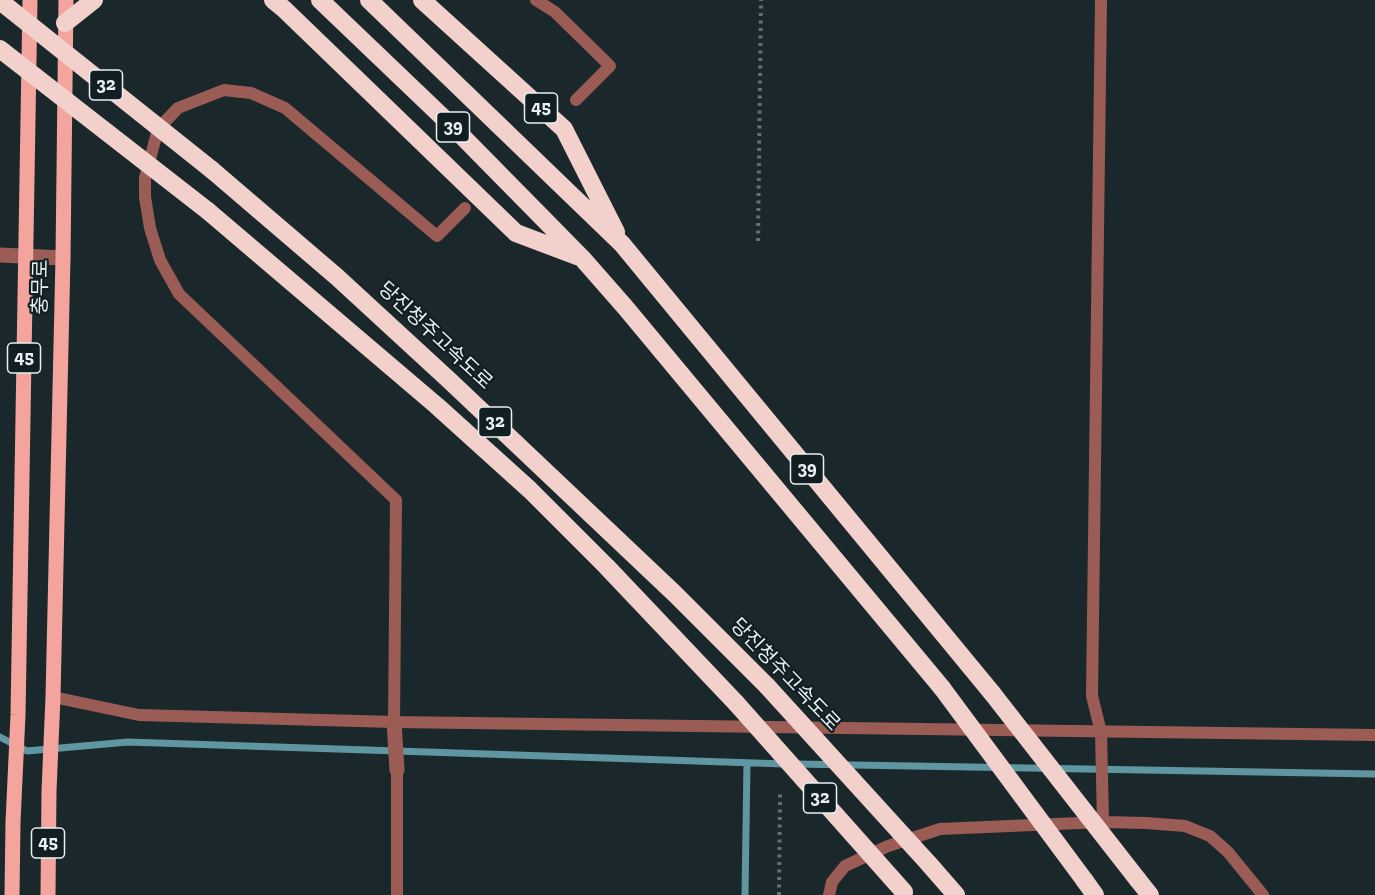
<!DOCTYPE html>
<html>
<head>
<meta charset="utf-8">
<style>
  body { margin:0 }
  canvas { display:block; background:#1b282b }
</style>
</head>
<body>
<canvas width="1375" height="895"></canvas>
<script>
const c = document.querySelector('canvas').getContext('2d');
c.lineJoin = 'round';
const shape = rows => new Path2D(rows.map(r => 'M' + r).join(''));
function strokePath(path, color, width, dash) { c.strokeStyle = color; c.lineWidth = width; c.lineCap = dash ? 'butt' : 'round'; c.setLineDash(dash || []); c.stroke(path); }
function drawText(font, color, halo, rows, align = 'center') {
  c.font = font + ' "Zilla Slab","Noto Sans KR",serif'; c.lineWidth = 4.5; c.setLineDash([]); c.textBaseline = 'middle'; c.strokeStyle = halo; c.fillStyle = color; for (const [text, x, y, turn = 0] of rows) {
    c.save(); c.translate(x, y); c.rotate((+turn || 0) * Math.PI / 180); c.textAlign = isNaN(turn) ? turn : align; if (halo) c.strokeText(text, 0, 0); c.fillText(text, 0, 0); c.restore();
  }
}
strokePath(shape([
  [0,737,27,751,128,742,785,764],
  [796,764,1375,774],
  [745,895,747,763]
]), '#6096a2', 7);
strokePath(shape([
  [758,241,761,0],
  [779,895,780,792]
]), '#646f72', 4, [3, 4.5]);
strokePath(shape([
  [536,0,555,12,610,66,576,100],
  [1101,0,1092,696,1101,732,1103,822],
  [53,697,139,715,394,722,1375,735],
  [394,722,396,500,179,294,160,260,150,228,145,197,145,178,158,129,178,108,224,90,251,93,285,108,437,236,465,208],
  [397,895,397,770],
  [829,895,832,882,845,866,888,846,940,829,1103,822,1146,823,1185,826,1210,836,1228,852,1263,895]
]), '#9b5c56', 12);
strokePath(shape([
  [0,255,63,258],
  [394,722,397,770]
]), '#9b5c56', 15);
strokePath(shape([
  [12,895,13,822,18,715,30,0],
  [48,895,49,791,53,697,63,258,66,0]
]), '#f3a49c', 15);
strokePath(shape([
  [273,0,284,9,516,233,577,256],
  [320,0,455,129,582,258,625,307,942,688],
  [369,0,622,244,992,693],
  [422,0,564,129,616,232],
  [65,23,94,0],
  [212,170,337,277,450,381,675,594,767,686],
  [208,211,437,406,530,490,606,566,736,703],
  [929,864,956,895],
  [1138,880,1150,895],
  [1085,881,1095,895]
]), '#f2d1cd', 18);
strokePath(shape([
  [0,1,212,170],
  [0,49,208,211],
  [767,686,929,864],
  [942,688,1085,881],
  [992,693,1138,880],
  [736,703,904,892]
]), '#f2d1cd', 18);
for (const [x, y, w] of [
  [106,85,33],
  [541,108,33],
  [453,127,33],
  [24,358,33],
  [495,422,33],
  [807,469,33],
  [820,798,33],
  [48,843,33]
]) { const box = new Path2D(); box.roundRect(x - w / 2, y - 15, w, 30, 4.5); c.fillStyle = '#111e22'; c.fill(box); strokePath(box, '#e8f0f3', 1.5); }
drawText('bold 18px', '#e8f0f3', null, [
  ["32",106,85],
  ["45",541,108],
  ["39",453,127],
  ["45",24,358],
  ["32",495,422],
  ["39",807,469],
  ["32",820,798],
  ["45",48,843]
]);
drawText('20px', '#e8f0f3', '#111e22', [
  ["충무로",41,287,-89],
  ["당진청주고속도로",435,336,43],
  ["당진청주고속도로",785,675,46]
]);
</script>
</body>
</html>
